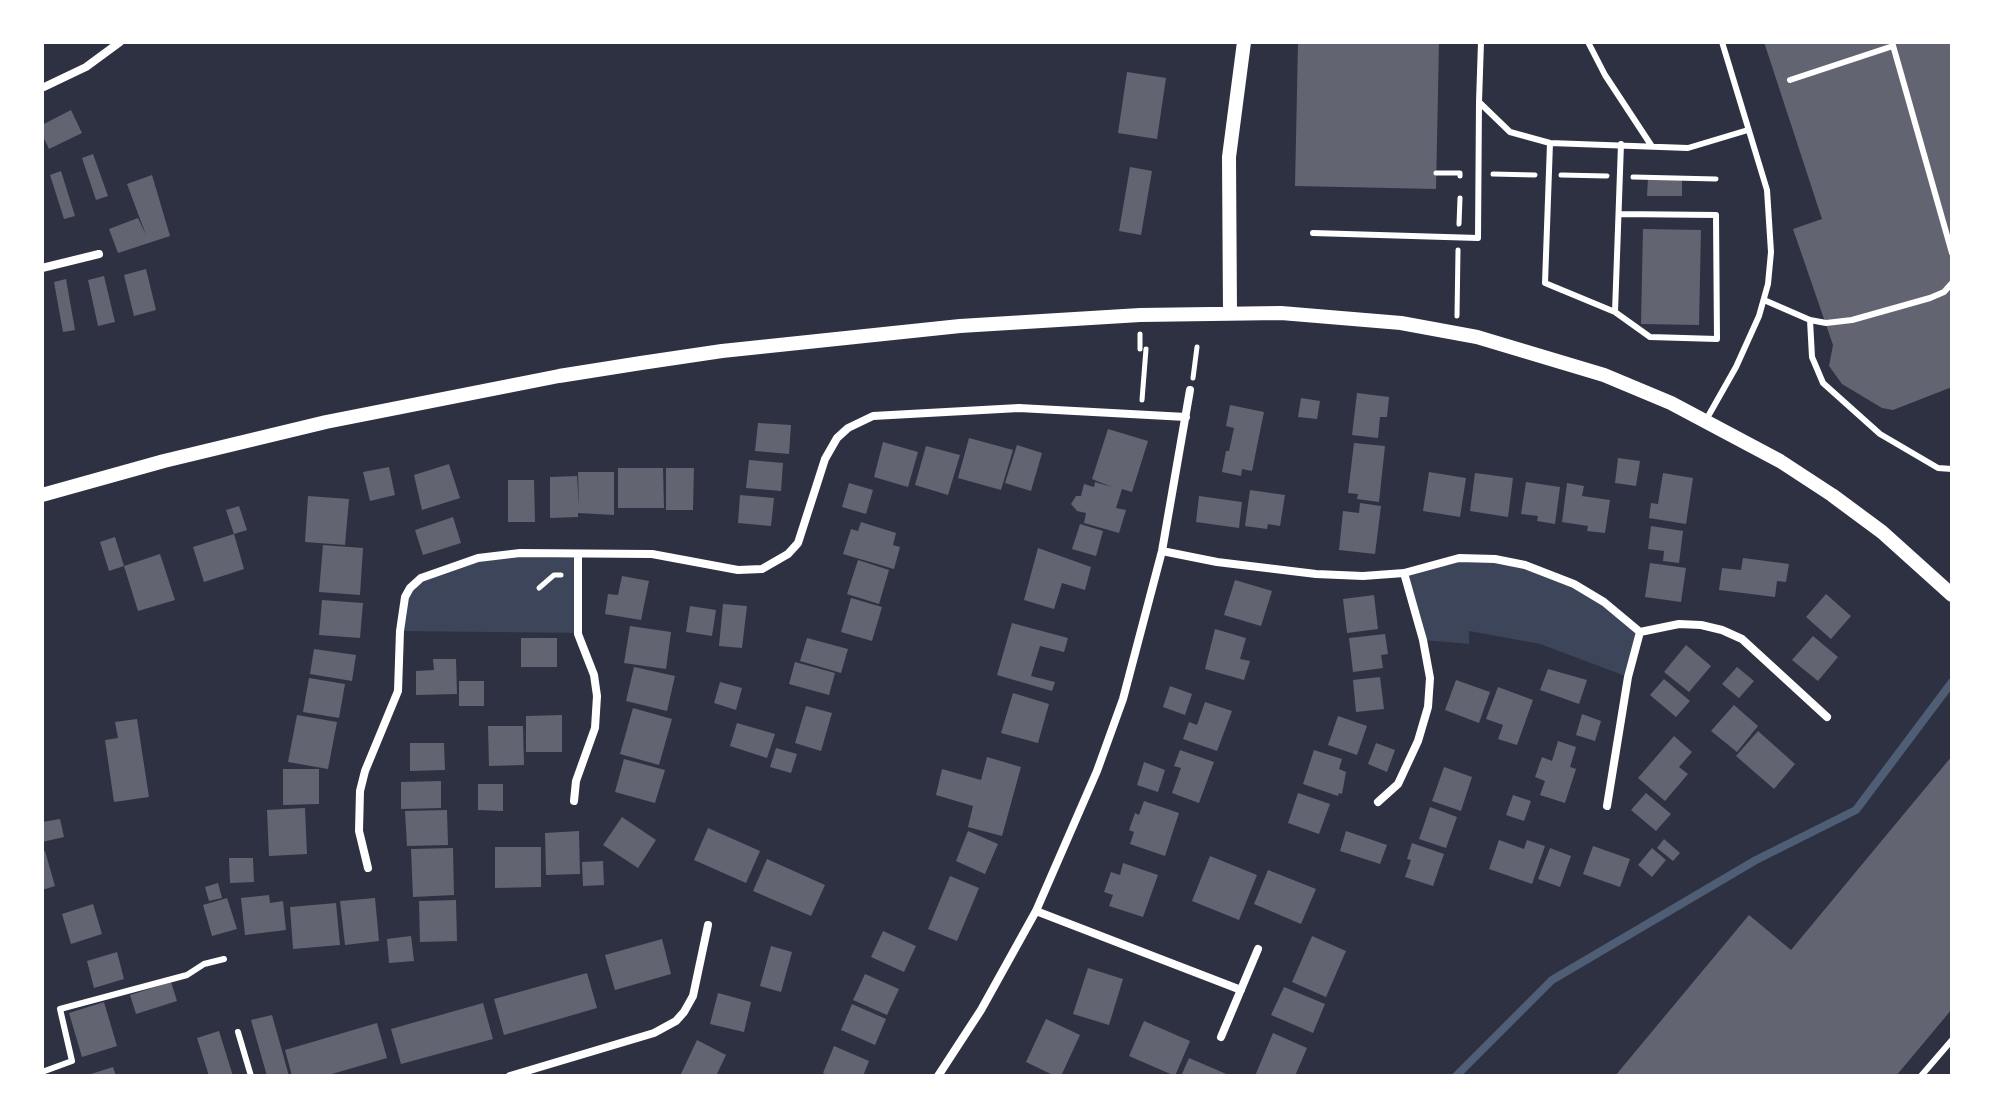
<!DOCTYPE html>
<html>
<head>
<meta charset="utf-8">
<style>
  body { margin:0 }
  #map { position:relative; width:1994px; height:1118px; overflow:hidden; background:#2d3142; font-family:"IBM Plex Serif",serif }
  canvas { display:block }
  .frame { position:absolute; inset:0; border:44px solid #fff; pointer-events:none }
</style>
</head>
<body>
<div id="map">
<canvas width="1994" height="1118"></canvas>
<div class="frame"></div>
</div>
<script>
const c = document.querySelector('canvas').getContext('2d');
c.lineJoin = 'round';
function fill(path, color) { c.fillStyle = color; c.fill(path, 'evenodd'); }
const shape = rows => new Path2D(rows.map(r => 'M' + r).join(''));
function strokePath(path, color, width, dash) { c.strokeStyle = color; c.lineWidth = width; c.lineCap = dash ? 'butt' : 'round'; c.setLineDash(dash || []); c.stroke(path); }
fill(shape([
  [578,554,578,633,400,631,402,606,415,582,478,558],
  [1459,558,1495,559,1574,584,1640,632,1628,677,1540,644,1469,631,1469,644,1423,640,1404,573]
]), '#3c4559');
strokePath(shape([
  [1456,1076,1552,980,1756,860,1856,810,1952,682]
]), '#4f5d75', 8);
fill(shape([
  [1298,42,1439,42,1436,189,1295,186],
  [1764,42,1952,42,1952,387,1893,410,1882,408,1842,384,1829,366,1833,345,1793,229,1822,219],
  [1127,72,1166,78,1157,139,1118,133],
  [71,110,82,133,49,149,42,134,42,125],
  [93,154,108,196,96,200,82,158],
  [1130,167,1152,171,1141,235,1119,231],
  [61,171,75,216,64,219,50,175],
  [152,175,170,236,118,253,109,229,138,218,146,235,127,184],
  [1648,178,1682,179,1682,196,1647,196],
  [1643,229,1701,230,1699,325,1641,324],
  [146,269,156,310,134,316,124,275],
  [104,276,115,322,98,326,88,280],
  [66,279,75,330,63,332,54,282],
  [1357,393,1389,397,1387,417,1380,417,1378,438,1352,435],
  [1301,398,1320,401,1317,419,1298,417],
  [1230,405,1264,412,1252,471,1242,469,1241,476,1222,472,1226,451,1229,451,1234,428,1226,426],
  [758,423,791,425,789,454,755,451],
  [1108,429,1148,441,1132,492,1122,489,1116,508,1126,510,1119,533,1084,523,1086,513,1077,511,1071,504,1076,496,1081,496,1084,484,1094,487,1095,482,1112,487,1092,479],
  [969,438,1013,450,1001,490,958,478],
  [883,442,918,452,908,487,874,477],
  [1354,443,1385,446,1379,502,1357,499,1358,494,1348,493],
  [1017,445,1042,453,1031,491,1005,483],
  [926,446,960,455,948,495,915,485],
  [1618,458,1640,461,1636,486,1615,483],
  [749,460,783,463,781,491,746,488],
  [449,464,460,498,422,510,414,475],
  [389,467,395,495,370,501,363,472],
  [618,468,663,468,664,508,618,508],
  [666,468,694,468,693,510,666,510],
  [578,472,614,472,614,515,578,513,578,517,550,518,550,477,577,476,579,508],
  [1429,472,1466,478,1460,517,1423,511],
  [1475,473,1513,478,1508,517,1470,511],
  [1663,473,1693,478,1686,524,1649,518,1651,503,1658,504],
  [508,480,534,480,535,522,508,522],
  [1526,482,1560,487,1555,524,1537,521,1538,516,1521,514],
  [849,483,873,490,866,514,842,507],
  [1567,483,1584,486,1582,496,1610,500,1605,533,1587,531,1588,526,1562,522],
  [1250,490,1285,495,1280,526,1268,524,1267,529,1245,526],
  [740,495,774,498,771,526,738,523],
  [308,496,349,499,345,545,305,542],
  [1199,496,1242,502,1239,528,1196,522],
  [1360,503,1381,506,1375,554,1339,550,1343,511,1359,513],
  [239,506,247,530,234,534,226,510],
  [453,517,461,543,423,555,415,530],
  [861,522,896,533,893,545,900,547,894,569,843,554,851,529,858,531],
  [1080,524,1103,531,1096,556,1072,549],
  [1651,526,1683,531,1679,563,1663,561,1664,551,1648,549],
  [234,534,244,569,204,582,193,547],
  [115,537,124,566,109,571,100,542],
  [323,545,363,548,360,595,319,592],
  [1038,548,1091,567,1085,590,1062,583,1054,609,1024,600],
  [160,554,175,600,138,611,124,566],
  [1743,558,1789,564,1786,582,1777,581,1775,597,1719,590,1722,568,1741,570],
  [858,560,889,570,879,604,847,594],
  [1650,563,1686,568,1681,602,1645,597],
  [622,576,649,581,641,620,605,614,608,594,618,595],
  [1235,580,1272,591,1261,626,1224,615],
  [1826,594,1851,616,1831,639,1806,617],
  [1374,595,1378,629,1347,633,1343,599],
  [851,598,882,607,872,641,841,632],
  [322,600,363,603,360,638,319,635],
  [723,604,747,606,742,648,719,646],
  [690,606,716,610,712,636,686,632],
  [1012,623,1068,638,1064,652,1040,646,1031,676,1055,682,1052,691,997,675],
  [630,626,671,632,666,669,624,663],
  [1215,629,1246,638,1240,659,1250,661,1244,680,1205,669],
  [1385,634,1388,654,1381,655,1383,668,1353,672,1349,638],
  [1813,636,1838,657,1818,681,1792,660],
  [521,638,557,638,557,667,521,667],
  [807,638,848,649,841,673,800,661],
  [1686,645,1711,666,1689,692,1664,672],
  [314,649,356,655,352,681,310,674],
  [433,659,456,659,457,694,416,695,416,671,434,670],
  [795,662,835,673,829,695,789,684],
  [634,667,675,676,667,711,626,701],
  [1737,667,1754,681,1739,698,1722,684],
  [1548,669,1587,680,1579,704,1540,690],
  [1380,677,1384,709,1356,712,1353,680],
  [309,678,345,684,339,718,303,712],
  [1664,679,1690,701,1676,717,1650,695],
  [1456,680,1490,692,1479,723,1445,710],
  [459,681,484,681,484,706,459,706],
  [720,682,742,688,736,710,714,703],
  [1170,686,1192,694,1185,715,1163,707],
  [1498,687,1533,700,1517,745,1498,739,1503,725,1486,719],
  [1013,693,1049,704,1038,743,1001,733],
  [1205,702,1232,711,1217,751,1183,739,1189,722,1197,725],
  [1734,705,1758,726,1737,752,1711,731],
  [806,706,832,713,821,751,795,743],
  [633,708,672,719,659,765,620,754],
  [1582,714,1601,721,1595,741,1576,735],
  [297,715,337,722,328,769,288,762],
  [562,715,562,752,526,752,526,716],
  [1338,716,1367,726,1357,755,1328,745],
  [137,719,149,797,114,802,105,740,118,738,115,722],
  [737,723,775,734,767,758,730,746],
  [488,726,523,726,524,765,489,766],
  [1758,731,1795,764,1774,789,1736,756],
  [1674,736,1692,752,1679,767,1688,774,1665,801,1638,778],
  [1558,741,1576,747,1570,767,1576,769,1565,803,1540,795,1545,781,1535,777,1542,757,1552,761],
  [410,743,444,743,445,770,410,771],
  [1376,743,1395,750,1387,772,1368,764],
  [776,748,797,754,791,773,770,767],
  [1180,750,1214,762,1199,803,1172,793,1181,768,1174,766],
  [1314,750,1342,759,1339,769,1346,772,1342,794,1339,793,1338,796,1303,784],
  [1952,756,1952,1009,1896,1076,1615,1076,1749,915,1791,950],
  [987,757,1021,767,1002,836,968,827,973,806,936,795,942,769,981,780],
  [624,759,665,770,655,803,615,792],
  [1144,762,1165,770,1158,792,1137,785],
  [1444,767,1472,777,1461,811,1432,801],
  [283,769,319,769,319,804,283,805],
  [441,781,441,808,401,809,401,782],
  [478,784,503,784,503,811,478,810],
  [1298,793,1330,804,1319,834,1288,823],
  [1646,793,1671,814,1656,831,1631,810],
  [1513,795,1531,801,1524,821,1506,815],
  [1144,801,1179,813,1165,856,1130,844,1134,832,1129,830,1135,813,1139,815],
  [1430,807,1457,817,1446,848,1419,839],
  [305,808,307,854,269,856,267,810],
  [447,810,448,845,407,846,405,811],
  [622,817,656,840,638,868,603,845],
  [60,819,64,837,42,842,42,822],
  [708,828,760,851,746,883,694,860],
  [579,831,580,874,546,875,545,833],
  [968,831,998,844,985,874,956,861],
  [1346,831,1387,845,1380,864,1340,851],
  [1664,839,1680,853,1673,861,1657,848],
  [1499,840,1524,849,1527,840,1545,846,1532,884,1489,869],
  [1412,843,1444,854,1433,886,1405,877,1411,860,1407,859],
  [1593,846,1630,859,1620,887,1583,874],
  [495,847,541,847,541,887,495,888],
  [453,848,454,895,413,897,411,849],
  [1550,848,1571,856,1560,887,1538,879],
  [1652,848,1666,860,1652,877,1638,865],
  [45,851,55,886,42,890,42,852],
  [1210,856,1257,875,1239,920,1192,901],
  [229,858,253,858,254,882,230,883],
  [767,859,825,885,811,916,753,891],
  [603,861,604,885,583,886,582,862],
  [1123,863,1158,875,1143,917,1109,906,1113,895,1104,892,1111,872,1120,875],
  [1268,870,1316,889,1301,924,1254,904],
  [950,876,979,888,957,941,928,929],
  [218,883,222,898,209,901,205,887],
  [269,895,270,903,283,901,286,930,245,935,241,898],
  [227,898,237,929,212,936,203,905],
  [375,898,379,941,345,945,340,901],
  [456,900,457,941,420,942,419,901],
  [336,903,340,945,293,949,290,907],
  [93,904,102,934,71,944,62,914],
  [883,931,916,946,904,972,871,957],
  [411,936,414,961,389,963,387,939],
  [1312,936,1346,951,1326,997,1292,982],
  [662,939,671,974,615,990,605,955],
  [771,946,792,952,781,992,760,986],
  [117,952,124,979,94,988,87,961],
  [1088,968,1123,979,1109,1025,1073,1014],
  [587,973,597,1008,504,1035,494,999],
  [865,974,899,989,887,1015,853,1000],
  [171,982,177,1001,136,1014,130,995],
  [1284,987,1325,1004,1313,1033,1271,1015],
  [718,993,751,1002,744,1032,710,1024],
  [104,1002,117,1046,82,1057,69,1013],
  [483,1003,493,1039,401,1064,391,1029],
  [852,1004,886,1019,875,1045,841,1030],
  [272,1015,289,1076,267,1076,251,1020],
  [1046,1019,1080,1035,1061,1076,1055,1076,1026,1062],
  [1144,1021,1190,1041,1175,1076,1129,1056],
  [377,1023,387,1058,325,1076,292,1076,285,1050],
  [219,1031,233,1076,209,1076,197,1038],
  [1273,1033,1307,1048,1295,1076,1255,1076],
  [697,1040,726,1055,716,1076,680,1076],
  [834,1046,869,1061,863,1076,830,1076,823,1073],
  [1189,1058,1231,1076,1181,1076],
  [113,1067,116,1076,88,1076,88,1075]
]), '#626471');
strokePath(shape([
  [1436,173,1460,173,1460,176],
  [1493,174,1535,175],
  [1561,175,1607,176],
  [1633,177,1716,179],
  [1459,224,1460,198],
  [1457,316,1458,250],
  [1140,349,1140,334],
  [1193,378,1197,347],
  [1142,400,1146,349],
  [539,588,554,575,561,575]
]), '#fff', 5);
strokePath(shape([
  [1588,42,1605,75,1651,145],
  [1892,42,1952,253],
  [1790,80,1893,46],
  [1479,102,1481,42],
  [1550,143,1545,283,1615,312,1650,337,1717,339,1716,215,1619,214],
  [1313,233,1478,238,1479,102,1510,132,1550,143,1688,148,1748,130],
  [1764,300,1810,320,1826,323,1852,320,1930,298,1944,292,1952,283],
  [1615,312,1621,144],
  [1810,320,1812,357,1823,383,1880,434,1938,468,1952,469],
  [1706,420,1736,367,1759,316,1768,284,1771,252,1767,190,1722,42],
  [238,1032,251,1076],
  [42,1072,72,1061,60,1009,187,975,204,964,224,959],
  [1921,1076,1952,1040]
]), '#fff', 6);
strokePath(shape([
  [42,88,86,67,120,42],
  [42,268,99,254],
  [1162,551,1217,562,1316,574,1363,576,1404,573,1459,558,1495,559,1525,565,1574,584,1604,602,1640,632],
  [1640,632,1679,624,1701,625,1722,630,1742,639,1827,717],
  [574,801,576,781,595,728,597,696,594,675,578,634,578,554],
  [1378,802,1398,784,1418,741,1428,707,1430,678,1423,640,1404,573],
  [1607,806,1628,677,1640,632],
  [368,868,359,831,360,791,365,771,398,691,400,631,405,597,410,588,421,578,478,558,520,553,652,554,738,570,762,569,788,554,798,543,825,459,837,438,848,428,873,416,1019,408,1186,417],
  [1036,911,1241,990],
  [1221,1037,1258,949],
  [510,1076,654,1033,676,1021,684,1012,693,996,708,925],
  [938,1076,981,1010,1036,911,1097,771,1123,699,1162,551,1190,390]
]), '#fff', 8);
strokePath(shape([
  [1230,313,1229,157,1244,42],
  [42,495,164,461,326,422,559,376,641,363,722,351,960,326,1140,315,1281,313,1401,323,1477,337,1604,375,1671,403,1780,461,1832,495,1882,532,1952,595]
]), '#fff', 14);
</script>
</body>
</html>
